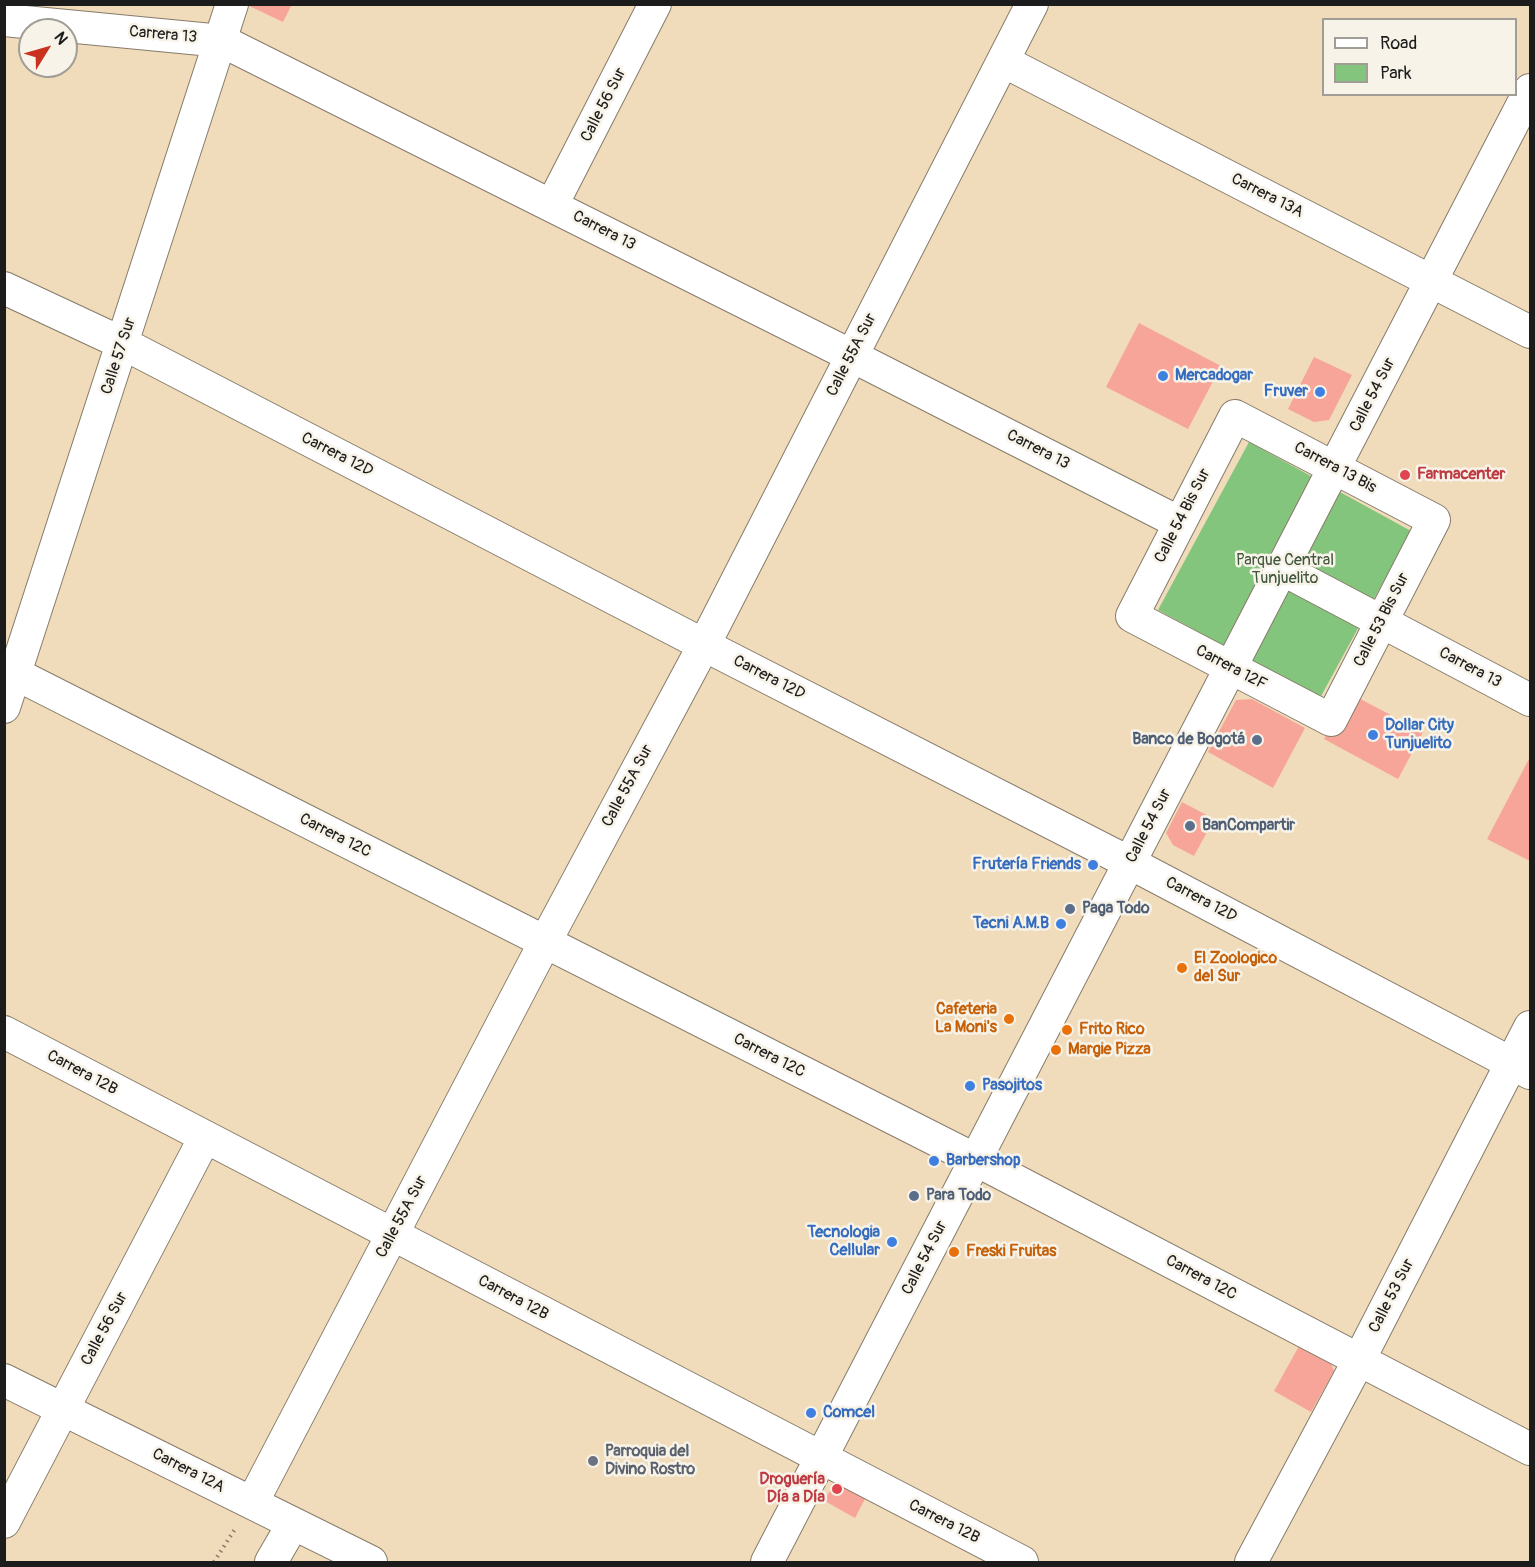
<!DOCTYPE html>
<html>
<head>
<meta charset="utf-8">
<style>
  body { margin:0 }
  #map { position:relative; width:1535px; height:1567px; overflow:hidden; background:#f0dbba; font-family:Pangolin,sans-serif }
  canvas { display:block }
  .frame { position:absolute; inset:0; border:6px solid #1c1c1c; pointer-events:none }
  .legend { position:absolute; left:1322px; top:18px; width:195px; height:78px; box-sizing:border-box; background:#f7f3e8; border:2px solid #9f9d96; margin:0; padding:8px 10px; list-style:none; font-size:18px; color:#1c1c1c }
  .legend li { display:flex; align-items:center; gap:12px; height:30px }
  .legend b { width:30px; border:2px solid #9f9d96 }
  .north { position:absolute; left:18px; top:18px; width:60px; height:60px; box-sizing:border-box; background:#f7f3e8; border:2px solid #9f9d96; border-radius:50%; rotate:53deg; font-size:16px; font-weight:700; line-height:24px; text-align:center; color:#1c1c1c }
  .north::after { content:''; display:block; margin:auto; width:21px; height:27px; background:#c8321e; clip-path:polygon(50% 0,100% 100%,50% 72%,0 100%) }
</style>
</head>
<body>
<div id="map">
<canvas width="1535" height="1567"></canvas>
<div class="frame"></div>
<ul class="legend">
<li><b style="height:8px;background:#fff"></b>Road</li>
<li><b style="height:16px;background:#84c57d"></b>Park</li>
</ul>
<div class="north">N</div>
</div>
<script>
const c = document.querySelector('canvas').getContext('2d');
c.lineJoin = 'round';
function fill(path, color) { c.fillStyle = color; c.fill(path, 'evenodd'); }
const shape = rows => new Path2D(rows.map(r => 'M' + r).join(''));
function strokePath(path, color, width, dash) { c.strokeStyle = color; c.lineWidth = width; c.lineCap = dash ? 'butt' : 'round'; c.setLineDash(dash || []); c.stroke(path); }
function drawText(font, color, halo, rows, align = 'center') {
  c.font = font + ' Pangolin,sans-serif'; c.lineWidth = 5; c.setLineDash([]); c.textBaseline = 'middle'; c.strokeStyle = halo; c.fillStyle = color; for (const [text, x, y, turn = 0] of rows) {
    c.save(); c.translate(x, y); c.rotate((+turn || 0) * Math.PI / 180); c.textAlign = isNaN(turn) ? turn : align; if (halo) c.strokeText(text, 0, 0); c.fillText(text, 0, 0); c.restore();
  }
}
fill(shape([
  [1249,442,1411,531,1320,698,1158,610]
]), '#84c57d');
fill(shape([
  [245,4,292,4,283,22],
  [1139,323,1221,366,1188,429,1106,387],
  [1314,357,1352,375,1329,420,1314,422,1288,409],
  [1349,693,1423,732,1398,779,1324,739],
  [1252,699,1305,728,1273,788,1208,752,1236,700],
  [1530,757,1530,861,1487,839],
  [1182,802,1214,819,1194,856,1173,845,1166,833],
  [1303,1339,1327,1353,1334,1371,1311,1412,1274,1391],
  [842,1483,866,1497,855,1518,823,1500,834,1486]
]), '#f7a599');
const minor = shape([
  [4,20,222,41,852,356,1180,523],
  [1003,61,1530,332],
  [552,205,655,4],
  [4,288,124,344,704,645,1130,863,1530,1073],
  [1235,416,1434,520,1331,720,1132,616,1235,416],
  [1282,569,1530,700],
  [4,668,976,1160,1530,1449],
  [4,707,232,4],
  [4,1032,1022,1562],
  [4,1380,371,1562],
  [252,1503,545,942,704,645,1032,4],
  [4,1522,205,1137],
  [271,1562,293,1524],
  [767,1562,1530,90],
  [1251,1562,1359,1360,1530,1027]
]);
strokePath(minor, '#867c6b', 34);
strokePath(shape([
  [214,1562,235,1529]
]), '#867c6b', 4, [1.5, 4.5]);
strokePath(minor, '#fff', 32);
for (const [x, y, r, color] of [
  [1163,376,6,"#3f7fe0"],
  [1320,392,6,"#3f7fe0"],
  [1405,475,6,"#e0444e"],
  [1373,735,6,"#3f7fe0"],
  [1257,740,6,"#5c6f8a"],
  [1190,826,6,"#5c6f8a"],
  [1093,865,6,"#3f7fe0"],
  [1070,909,6,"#5c6f8a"],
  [1061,924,6,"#3f7fe0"],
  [1182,968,6,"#e8710a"],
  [1009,1019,6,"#e8710a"],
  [1067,1030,6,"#e8710a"],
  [1056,1050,6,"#e8710a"],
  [970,1086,6,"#3f7fe0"],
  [934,1161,6,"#3f7fe0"],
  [914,1196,6,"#5c6f8a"],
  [892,1242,6,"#3f7fe0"],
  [954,1252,6,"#e8710a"],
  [811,1413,6,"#3f7fe0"],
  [593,1461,6,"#6b7280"],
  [837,1489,6,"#e0444e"]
]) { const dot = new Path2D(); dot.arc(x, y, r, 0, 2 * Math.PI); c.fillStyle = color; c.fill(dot); strokePath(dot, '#f7f3e8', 2); }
drawText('16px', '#1c1c1c', '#f7f3e8', [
  ["Carrera 13",163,35,5],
  ["Calle 56 Sur",604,105,-63],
  ["Carrera 13A",1267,196,27],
  ["Carrera 13",604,231,27],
  ["Calle 55A Sur",852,355,-63],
  ["Calle 57 Sur",119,356,-72],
  ["Calle 54 Sur",1373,395,-63],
  ["Carrera 13",1038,450,27],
  ["Carrera 12D",337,455,27],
  ["Carrera 13 Bis",1335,468,28],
  ["Calle 54 Bis Sur",1183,516,-63],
  ["Calle 53 Bis Sur",1382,620,-63],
  ["Carrera 12F",1231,668,28],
  ["Carrera 13",1470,668,28],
  ["Carrera 12D",769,678,27],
  ["Calle 55A Sur",628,786,-62],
  ["Calle 54 Sur",1149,826,-63],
  ["Carrera 12C",335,836,27],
  ["Carrera 12D",1201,900,28],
  ["Carrera 12C",769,1056,27],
  ["Carrera 12B",82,1073,28],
  ["Calle 55A Sur",402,1217,-62],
  ["Calle 54 Sur",925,1258,-63],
  ["Carrera 12C",1201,1278,28],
  ["Calle 53 Sur",1392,1296,-63],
  ["Carrera 12B",513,1298,28],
  ["Calle 56 Sur",105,1329,-62],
  ["Carrera 12A",188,1471,27],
  ["Carrera 12B",944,1522,27]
]);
drawText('bold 16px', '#366cbe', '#f7f3e8', [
  ["Mercadogar",1175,376],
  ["Fruver",1308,392,"right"],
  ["Dollar City",1385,726],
  ["Tunjuelito",1385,744],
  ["Frutería Friends",1081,865,"right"],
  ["Tecni A.M.B",1049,924,"right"],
  ["Pasojitos",982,1086],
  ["Barbershop",946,1161],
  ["Tecnologia",880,1233,"right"],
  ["Cellular",880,1251,"right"],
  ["Comcel",823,1413]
], 'left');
drawText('bold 16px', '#be3a42', '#f7f3e8', [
  ["Farmacenter",1417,475],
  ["Droguería",825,1480,"right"],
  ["Día a Día",825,1498,"right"]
], 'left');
drawText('16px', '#40573e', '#f7f3e8', [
  ["Parque Central",1285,561],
  ["Tunjuelito",1285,579]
]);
drawText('bold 16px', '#4e5e75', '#f7f3e8', [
  ["Banco de Bogotá",1245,740,"right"],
  ["BanCompartir",1202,826],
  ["Paga Todo",1082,909],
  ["Para Todo",926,1196]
], 'left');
drawText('bold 16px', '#c56008', '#f7f3e8', [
  ["El Zoologico",1194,959],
  ["del Sur",1194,977],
  ["Cafeteria",997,1010,"right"],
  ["La Moni's",997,1028,"right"],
  ["Frito Rico",1079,1030],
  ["Margie Pizza",1068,1050],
  ["Freski Fruitas",966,1252]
], 'left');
drawText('bold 16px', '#5b616d', '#f7f3e8', [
  ["Parroquia del",605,1452],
  ["Divino Rostro",605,1470]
], 'left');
</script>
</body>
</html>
